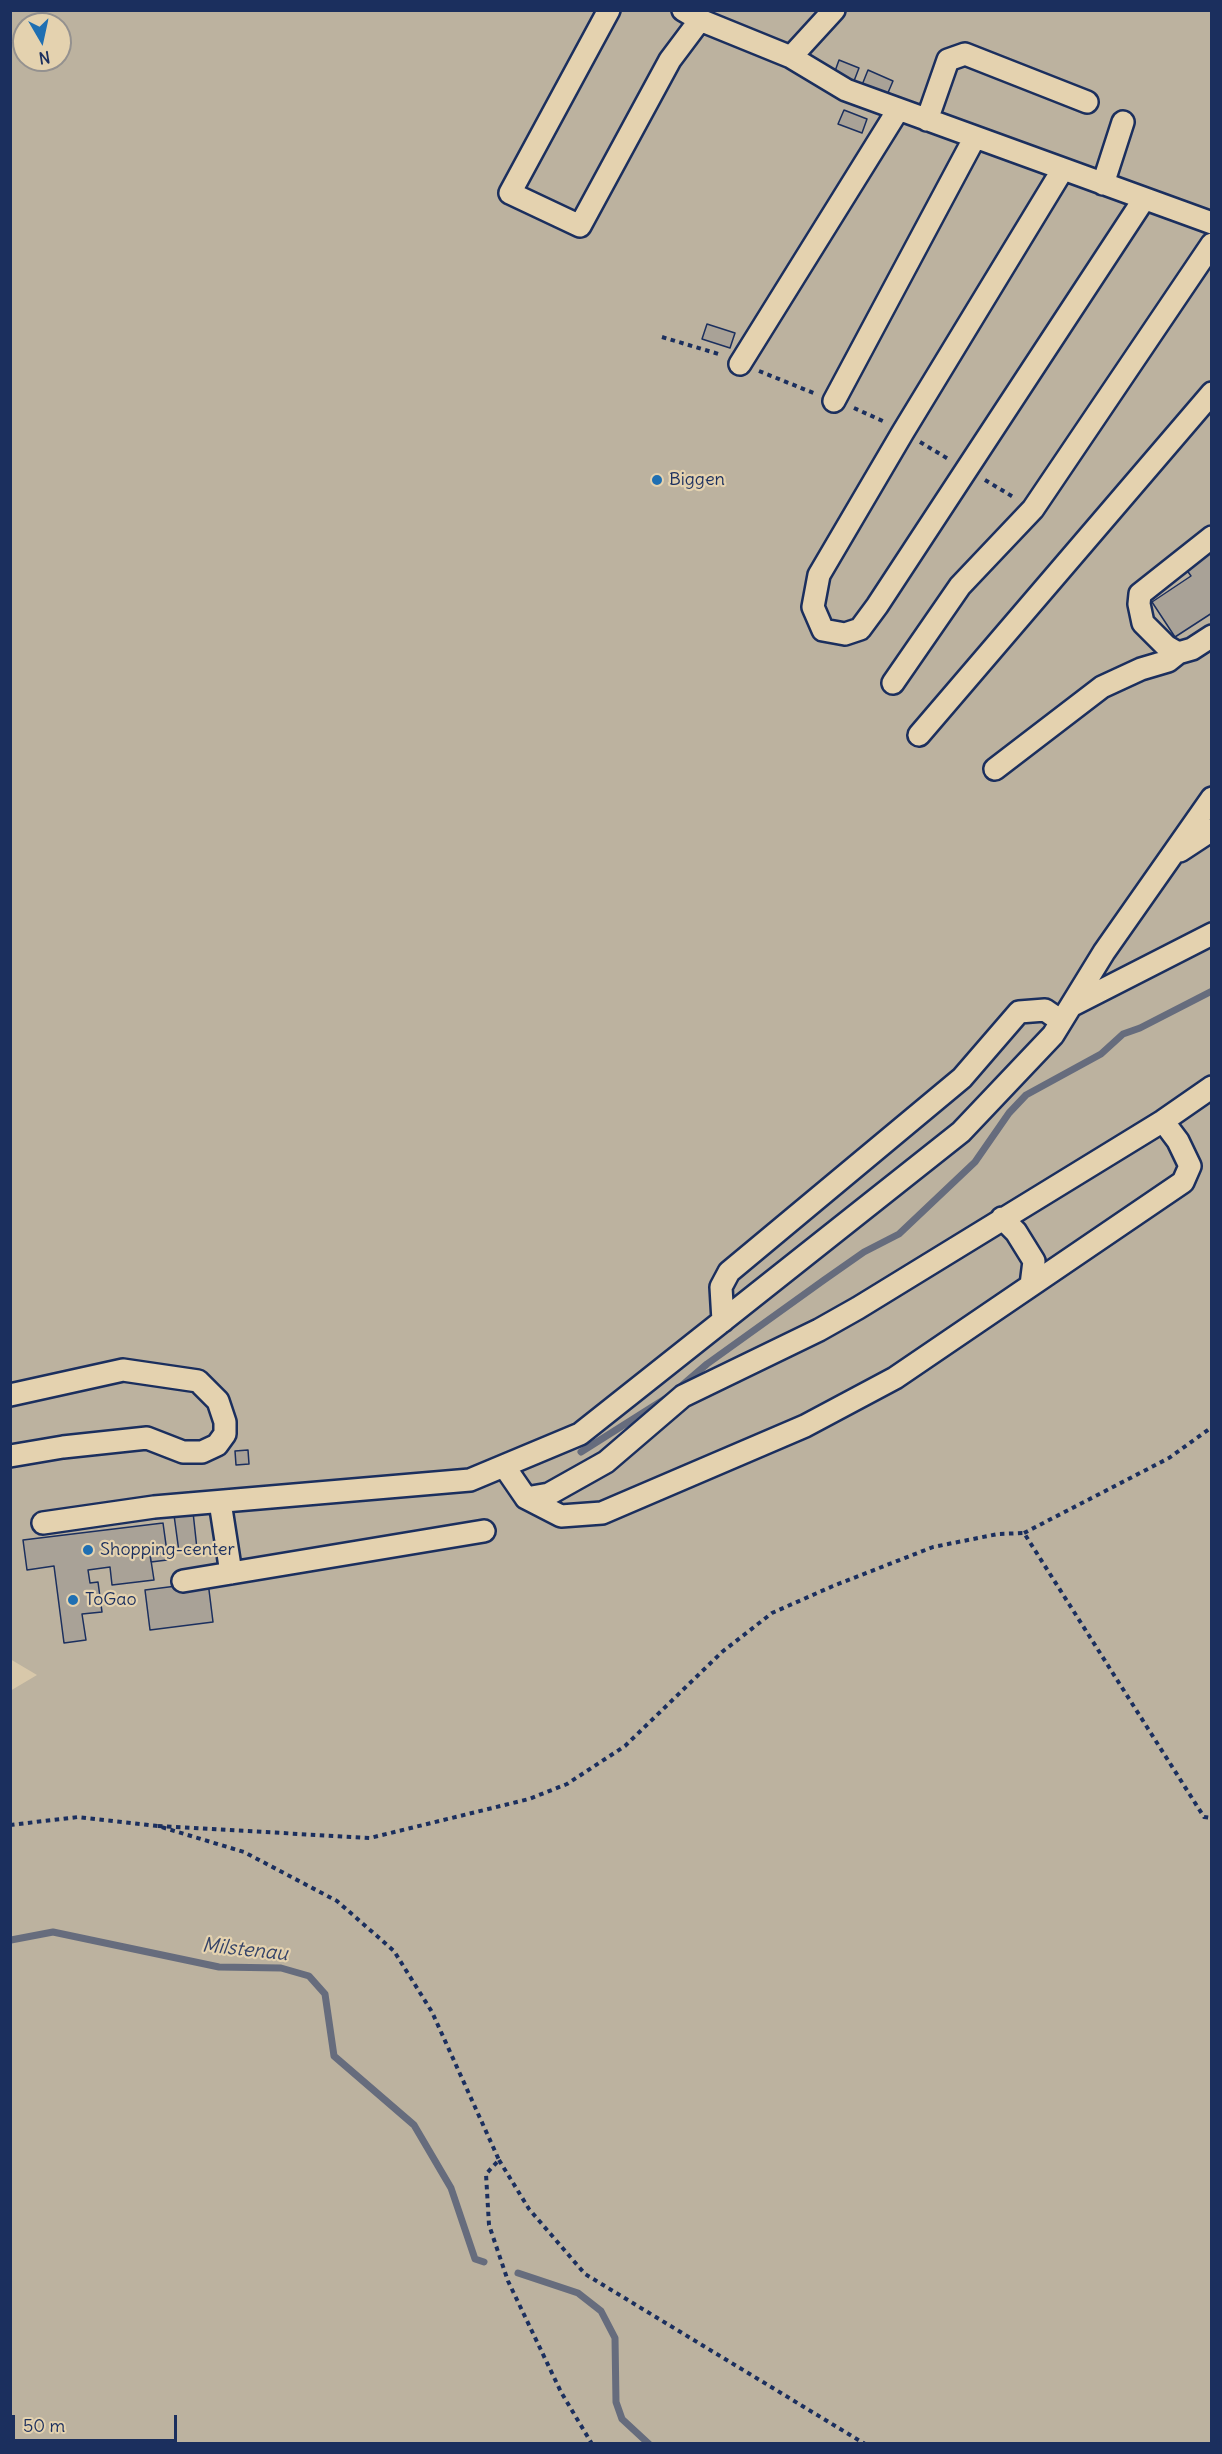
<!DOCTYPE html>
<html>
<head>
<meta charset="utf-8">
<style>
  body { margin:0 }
  #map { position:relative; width:1222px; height:2454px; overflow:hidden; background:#d8c8aa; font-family:Delius,sans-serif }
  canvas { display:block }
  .frame { position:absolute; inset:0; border:12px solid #1b2f5e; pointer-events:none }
  .north { position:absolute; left:12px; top:12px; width:60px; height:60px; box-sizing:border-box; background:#e4d2af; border:2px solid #94918f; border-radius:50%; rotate:171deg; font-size:16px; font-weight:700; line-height:24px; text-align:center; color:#1b2f5e }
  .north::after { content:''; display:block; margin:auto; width:21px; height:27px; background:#1f6fb2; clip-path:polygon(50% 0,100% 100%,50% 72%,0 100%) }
  .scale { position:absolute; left:12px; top:2415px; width:165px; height:27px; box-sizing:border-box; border:3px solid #1b2f5e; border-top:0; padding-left:8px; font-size:18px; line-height:21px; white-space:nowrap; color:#1b2f5e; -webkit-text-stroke:4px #e4d2af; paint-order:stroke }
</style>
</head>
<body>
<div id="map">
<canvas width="1222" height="2454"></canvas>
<div class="frame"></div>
<div class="north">N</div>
<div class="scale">50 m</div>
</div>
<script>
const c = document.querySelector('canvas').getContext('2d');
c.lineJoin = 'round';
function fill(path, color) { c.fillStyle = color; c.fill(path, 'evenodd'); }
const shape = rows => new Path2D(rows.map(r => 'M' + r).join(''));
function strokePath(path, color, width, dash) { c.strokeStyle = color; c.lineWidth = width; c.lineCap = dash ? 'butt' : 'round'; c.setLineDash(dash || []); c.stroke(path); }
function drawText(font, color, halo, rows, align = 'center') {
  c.font = font + ' Delius,sans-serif'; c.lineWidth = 4.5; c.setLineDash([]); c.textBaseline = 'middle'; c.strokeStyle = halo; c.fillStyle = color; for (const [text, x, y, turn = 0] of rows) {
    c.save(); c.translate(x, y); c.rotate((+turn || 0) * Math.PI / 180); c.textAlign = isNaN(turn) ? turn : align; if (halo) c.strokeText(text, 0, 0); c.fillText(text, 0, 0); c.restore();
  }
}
fill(shape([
  [11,11,1211,11,1211,2443,11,2443,10,1691,37,1675,10,1659],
  [24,24,60,24,60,60,24,60]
]), '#bcb29f');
strokePath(shape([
  [679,1388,707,1364,824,1280,864,1252,899,1234,975,1162,1009,1113,1026,1095,1101,1054,1123,1034,1140,1028,1212,991],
  [581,1452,668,1397],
  [11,1940,53,1932,219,1967,281,1968,309,1976,325,1994,334,2056,414,2125,451,2188,475,2259,484,2262],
  [518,2273,578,2293,601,2311,615,2338,616,2402,622,2419,649,2444]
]), '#666c7d', 7);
const building = shape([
  [839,60,859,68,854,81,834,74,839,60],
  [868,70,893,81,887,95,862,85,868,70],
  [844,110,867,119,862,133,838,124,844,110],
  [707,324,735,333,730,348,702,339,707,324],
  [1210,552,1212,555,1212,613,1175,637,1152,602,1191,576,1186,569,1210,552],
  [248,1450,249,1464,236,1465,235,1451,248,1450],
  [193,1512,197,1549,179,1552,174,1515,193,1512],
  [163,1523,167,1552,150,1554,154,1580,112,1585,110,1567,88,1570,90,1583,98,1582,102,1612,82,1614,86,1640,64,1643,54,1566,27,1570,23,1540,163,1523],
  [167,1552,167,1560,151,1562,150,1554,167,1552],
  [208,1582,213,1622,150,1630,145,1590,208,1582]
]);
fill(building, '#a9a297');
strokePath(building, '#1b2f5e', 1.5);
const minor = shape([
  [609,10,510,193,580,226,670,60,700,20],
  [683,10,700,20,791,57,846,90,1212,223],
  [791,57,834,10],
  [927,120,948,60,965,54,1087,102],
  [1063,169,903,432,819,575,813,607,823,630,845,634,860,629,877,606,1144,199],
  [1103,184,1123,122],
  [740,364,898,110],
  [834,401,975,137],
  [1212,537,1140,594,1139,604,1143,623,1166,646,1178,653,1192,649,1212,636],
  [893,683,960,586,1033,509,1212,244],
  [919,735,1212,393],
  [995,769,1102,687,1141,669,1168,661,1178,653],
  [1180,851,1212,830],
  [1071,1006,1212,934],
  [1002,1218,1016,1232,1034,1261,1031,1285],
  [723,1321,721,1287,729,1272,962,1078,1019,1012,1045,1010,1061,1021],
  [10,1395,123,1370,198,1381,218,1401,225,1422,225,1434,217,1445,202,1452,183,1452,147,1438,63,1447,10,1456],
  [504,1466,526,1498,561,1516,602,1513,805,1426,895,1378,1183,1182,1190,1166,1178,1141,1163,1121],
  [526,1498,549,1494,606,1462,683,1396,819,1330,858,1308,1163,1121,1212,1087],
  [220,1502,231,1573],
  [43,1523,154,1507,470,1480,580,1434,961,1132,1053,1035,1104,952,1212,798],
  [183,1581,484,1531]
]);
strokePath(minor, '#1b2f5e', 26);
strokePath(shape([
  [662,337,722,355],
  [759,371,816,394],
  [854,408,885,422],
  [920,442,950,460],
  [985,480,1015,498],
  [1024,1533,1169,1458,1212,1427],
  [10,1825,78,1817,158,1826,244,1852,337,1901,394,1951,432,2012,499,2160,486,2174,489,2225,508,2281,561,2392,592,2444],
  [158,1826,370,1838,529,1799,567,1784,625,1746,722,1652,772,1613,833,1586,933,1547,998,1534,1024,1533,1204,1817,1212,1818],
  [499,2160,529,2209,585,2274,865,2444]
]), '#1b2f5e', 4, [4.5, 4.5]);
strokePath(minor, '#e4d2af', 21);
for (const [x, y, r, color] of [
  [657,480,6,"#1f6fb2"],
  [88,1550,6,"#1f6fb2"],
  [73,1600,6,"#1f6fb2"]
]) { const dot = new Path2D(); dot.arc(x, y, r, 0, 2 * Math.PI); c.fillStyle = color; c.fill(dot); strokePath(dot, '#e4d2af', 2); }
drawText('18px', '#1b2f5e', '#e4d2af', [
  ["Biggen",669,480],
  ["Shopping-center",100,1550],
  ["ToGao",85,1600]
], 'left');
drawText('italic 20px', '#344368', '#e4d2af', [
  ["Milstenau",245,1950,6]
]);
</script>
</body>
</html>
